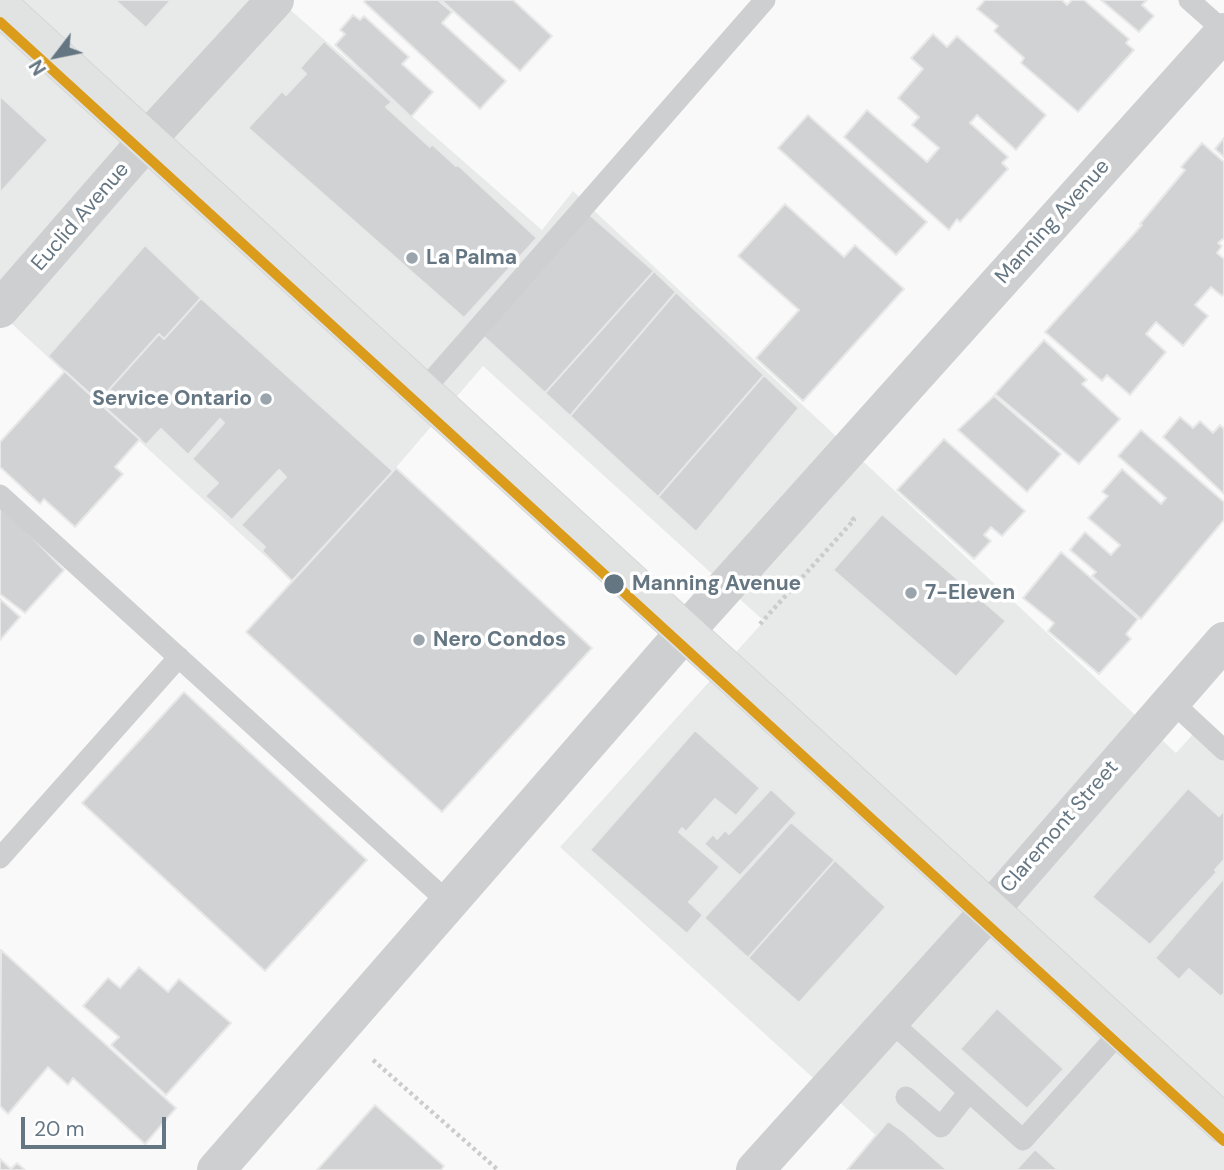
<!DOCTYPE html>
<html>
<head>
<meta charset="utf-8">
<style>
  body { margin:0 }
  #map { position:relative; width:1224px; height:1170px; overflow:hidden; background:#f9f9f9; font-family:"DM Sans",sans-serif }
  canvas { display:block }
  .north { position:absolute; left:21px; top:21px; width:70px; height:70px; -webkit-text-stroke:5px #fff; paint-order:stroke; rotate:238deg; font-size:19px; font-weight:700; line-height:28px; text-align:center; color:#657683 }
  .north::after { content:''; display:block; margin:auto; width:24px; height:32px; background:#657683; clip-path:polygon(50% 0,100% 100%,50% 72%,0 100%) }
  .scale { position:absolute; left:21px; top:1117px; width:145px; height:32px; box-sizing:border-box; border:4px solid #657683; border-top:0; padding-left:9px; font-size:21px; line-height:24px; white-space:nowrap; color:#657683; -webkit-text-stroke:5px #fff; paint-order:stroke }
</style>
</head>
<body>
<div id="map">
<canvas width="1224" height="1170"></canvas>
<div class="north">N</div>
<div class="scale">20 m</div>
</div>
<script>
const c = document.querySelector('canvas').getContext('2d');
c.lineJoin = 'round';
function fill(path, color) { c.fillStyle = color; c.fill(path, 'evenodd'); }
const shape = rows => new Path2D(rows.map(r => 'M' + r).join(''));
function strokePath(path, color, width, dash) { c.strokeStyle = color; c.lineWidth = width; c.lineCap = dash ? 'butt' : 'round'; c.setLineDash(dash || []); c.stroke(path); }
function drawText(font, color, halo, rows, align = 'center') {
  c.font = font + ' "DM Sans",sans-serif'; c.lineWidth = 7; c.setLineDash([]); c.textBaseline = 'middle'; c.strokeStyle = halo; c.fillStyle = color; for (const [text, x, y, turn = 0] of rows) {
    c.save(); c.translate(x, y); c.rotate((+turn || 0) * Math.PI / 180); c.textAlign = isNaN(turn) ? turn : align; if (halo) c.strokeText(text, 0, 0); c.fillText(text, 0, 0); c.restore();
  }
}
fill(shape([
  [0,0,279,0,542,230,573,191,1176,753,1206,720,1224,737,1224,1170,914,1170,560,847,764,621,483,366,393,471,292,581,0,313]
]), '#e8e9e9');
const building = shape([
  [115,0,171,0,146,28,115,0],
  [366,0,438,0,452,12,442,23,506,81,480,109,364,2,366,0],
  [441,0,513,0,552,36,520,71,441,0],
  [985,0,1062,0,1067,5,1072,0,1084,0,1129,39,1126,43,1134,50,1078,112,1021,63,1024,58,994,31,998,26,977,9,985,0],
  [1101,0,1147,0,1142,5,1154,16,1139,32,1101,0],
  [353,15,360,20,364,16,409,57,402,64,433,92,411,117,335,45,345,34,340,30,353,15],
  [933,34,947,47,957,36,1046,115,1016,150,977,115,970,123,1008,157,1002,163,1008,169,960,222,957,219,949,230,844,137,867,110,927,162,939,148,912,125,919,117,898,98,923,69,911,58,933,34],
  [324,41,392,102,386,107,430,147,432,144,456,166,458,165,537,238,464,318,248,128,282,91,286,95,306,74,300,68,324,41],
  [0,96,48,140,0,193,0,96],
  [808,115,927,222,896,255,778,148,808,115],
  [1224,138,1224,157,1215,149,1224,138],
  [1202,143,1224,162,1224,238,1218,243,1222,246,1217,253,1224,259,1224,293,1222,296,1211,287,1195,305,1208,316,1183,346,1156,322,1146,334,1166,352,1130,395,1107,375,1102,381,1045,332,1142,225,1140,224,1185,170,1181,167,1202,143],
  [785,204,844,257,855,245,904,289,803,401,756,358,799,310,738,256,785,204],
  [589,214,654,271,545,393,483,336,589,214],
  [145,245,201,298,164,339,159,334,98,402,48,356,145,245],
  [654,271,676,292,570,416,545,393,654,271],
  [676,292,764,375,658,497,570,416,676,292],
  [201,298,393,471,292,581,262,551,265,547,241,525,286,477,279,470,232,520,205,496,218,483,192,459,224,423,220,419,188,455,161,429,146,445,98,402,159,334,164,339,201,298],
  [1044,340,1087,380,1082,384,1120,419,1079,464,995,394,1044,340],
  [65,371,140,439,115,467,123,474,75,527,44,499,40,504,0,467,0,442,65,371],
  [764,375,799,408,696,532,658,497,764,375],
  [994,396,1061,454,1027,492,958,430,994,396],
  [1180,417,1193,428,1200,421,1213,433,1220,425,1224,429,1224,494,1163,437,1180,417],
  [1141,430,1224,502,1224,520,1141,619,1092,576,1096,572,1070,550,1085,532,1111,555,1120,545,1088,518,1108,496,1102,492,1122,469,1161,504,1166,498,1118,456,1141,430],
  [944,439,1025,511,1002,536,991,527,984,535,991,541,974,559,897,490,944,439],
  [396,468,592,648,442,812,246,632,396,468],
  [0,504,64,570,25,613,0,594,0,504],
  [882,514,1006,621,956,677,833,570,882,514],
  [1061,552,1138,619,1126,634,1131,639,1099,674,1048,631,1054,623,1023,598,1061,552],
  [0,599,20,617,0,640,0,599],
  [184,692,367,860,265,971,82,803,184,692],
  [695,730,760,788,736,816,715,799,686,832,682,828,679,832,720,867,689,902,703,915,687,934,590,850,695,730],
  [1188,788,1219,816,1224,810,1224,860,1215,870,1217,872,1150,945,1092,897,1188,788],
  [771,789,797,813,740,876,704,844,713,834,717,839,725,830,729,834,771,789],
  [791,822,835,860,748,958,704,918,791,822],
  [835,860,886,907,799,1003,748,958,835,860],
  [1224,878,1224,993,1221,997,1189,969,1179,980,1155,958,1224,878],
  [1,950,176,1108,145,1144,73,1078,68,1085,48,1067,8,1114,0,1106,1,950],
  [139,967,168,992,179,979,231,1023,166,1095,111,1045,119,1037,83,1006,108,978,120,988,139,967],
  [997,1008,1064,1069,1027,1109,960,1049,997,1008],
  [375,1105,444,1166,441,1170,317,1170,375,1105],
  [888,1121,904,1132,947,1170,847,1170,888,1121],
  [1035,1149,1058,1170,1016,1170,1035,1149],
  [0,1159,11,1169,17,1163,25,1170,0,1170,0,1159]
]);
fill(building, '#d0d2d3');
strokePath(building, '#e8e8e8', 2);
const secondary = shape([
  [0,6,1224,1124]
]);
strokePath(secondary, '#d5d6d7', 40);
strokePath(shape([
  [760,624,854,520,850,516],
  [373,1060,498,1170]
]), '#cbcccd', 4.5, [3.5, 3.5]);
strokePath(shape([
  [1189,0,1224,31],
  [422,392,765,0],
  [0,495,448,902],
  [1170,700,1224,750],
  [0,858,179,657],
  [890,1021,1023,1140,1121,1031],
  [906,1097,941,1127,968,1093]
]), '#cecfd0', 21);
strokePath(shape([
  [0,309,155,131,275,0],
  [216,1170,677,641,1224,32],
  [755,1170,989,911,1224,641]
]), '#cecfd0', 38);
strokePath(secondary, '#e1e2e2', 38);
strokePath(shape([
  [0,22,1224,1141]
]), '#da9c1a', 10);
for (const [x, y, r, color] of [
  [412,258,7,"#99a4ac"],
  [266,399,7,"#99a4ac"],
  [614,584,11,"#657683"],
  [911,593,7,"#99a4ac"],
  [419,640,7,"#99a4ac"]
]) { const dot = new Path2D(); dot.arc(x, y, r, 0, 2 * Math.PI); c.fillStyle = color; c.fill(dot); strokePath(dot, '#fff', 2.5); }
drawText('21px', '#657683', '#fff', [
  ["Euclid Avenue",81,217,-49],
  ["Manning Avenue",1053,222,-48],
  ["Claremont Street",1060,827,-49]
]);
drawText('bold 21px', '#657683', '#fff', [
  ["La Palma",426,258],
  ["Service Ontario",252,399,"right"],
  ["7-Eleven",925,593],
  ["Nero Condos",433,640]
], 'left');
drawText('bold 21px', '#657683', '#fff', [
  ["Manning Avenue",632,584]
], 'left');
</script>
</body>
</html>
